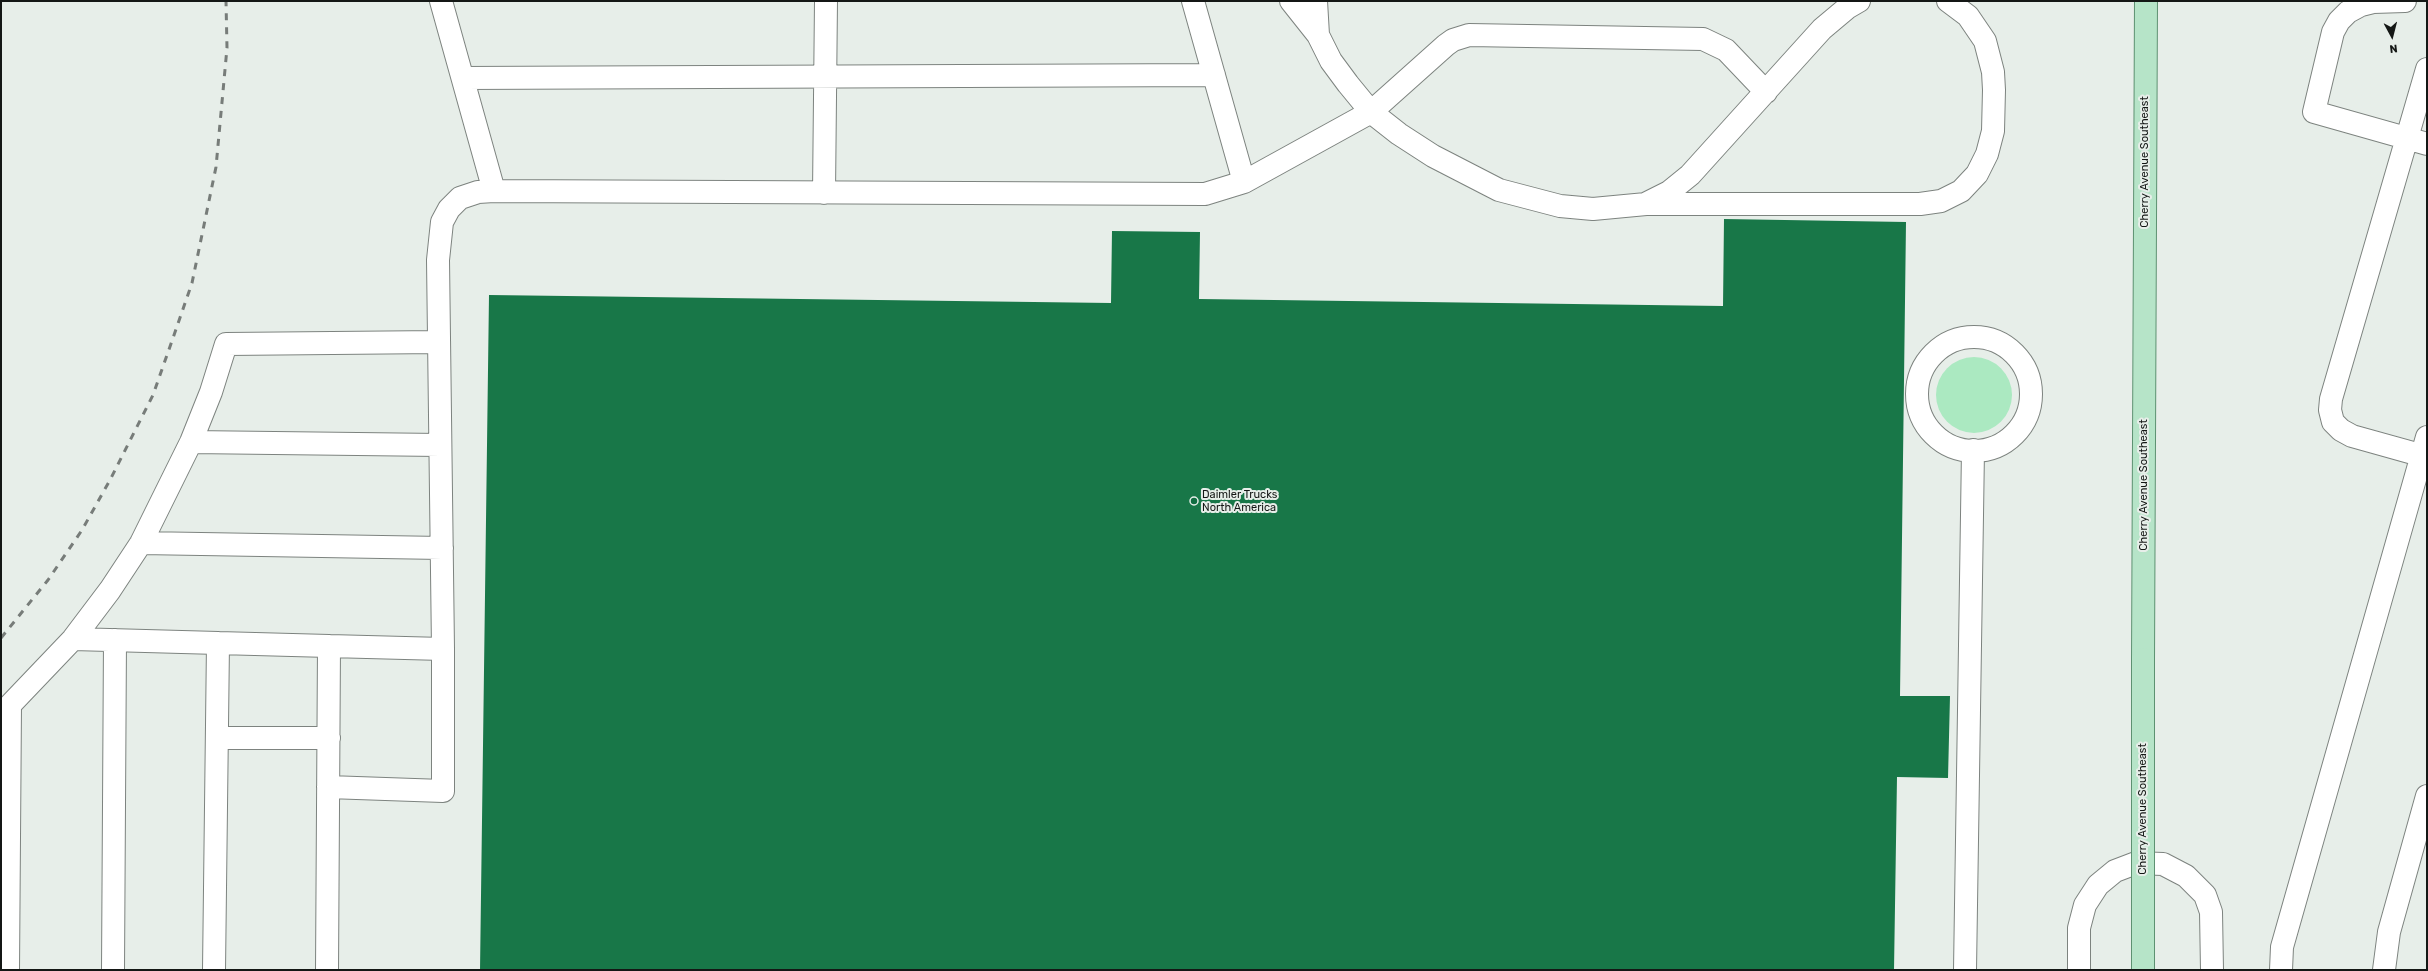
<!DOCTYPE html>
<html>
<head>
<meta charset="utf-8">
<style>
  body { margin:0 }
  #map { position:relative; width:2428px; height:971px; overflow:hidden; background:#e7eee9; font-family:Rubik,sans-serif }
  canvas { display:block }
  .frame { position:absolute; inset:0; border:2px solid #141715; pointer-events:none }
  .north { position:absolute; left:2372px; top:16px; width:40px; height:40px; -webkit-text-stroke:3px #e7eee9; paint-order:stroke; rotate:173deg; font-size:11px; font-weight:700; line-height:16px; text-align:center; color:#141715 }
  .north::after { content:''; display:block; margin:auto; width:14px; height:18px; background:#141715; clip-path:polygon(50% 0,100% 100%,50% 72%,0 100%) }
</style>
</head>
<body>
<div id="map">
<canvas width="2428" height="971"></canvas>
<div class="frame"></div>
<div class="north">N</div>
</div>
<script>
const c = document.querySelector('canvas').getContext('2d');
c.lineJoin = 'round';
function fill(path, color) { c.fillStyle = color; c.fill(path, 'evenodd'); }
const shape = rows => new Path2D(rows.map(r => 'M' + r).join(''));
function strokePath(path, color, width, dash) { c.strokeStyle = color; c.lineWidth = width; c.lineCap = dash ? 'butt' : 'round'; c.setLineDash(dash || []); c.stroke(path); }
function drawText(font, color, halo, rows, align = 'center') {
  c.font = font + ' Rubik,sans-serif'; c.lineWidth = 4; c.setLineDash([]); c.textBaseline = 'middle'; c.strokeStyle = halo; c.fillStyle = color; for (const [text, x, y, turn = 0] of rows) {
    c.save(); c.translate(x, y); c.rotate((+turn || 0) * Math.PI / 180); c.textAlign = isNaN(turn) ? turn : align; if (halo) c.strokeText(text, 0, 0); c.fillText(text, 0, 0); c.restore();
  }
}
fill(shape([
  '1936 395a38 38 0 1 1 76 0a38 38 0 1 1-76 0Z'
]), '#abe9c1');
fill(shape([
  [1724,219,1906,222,1900,696,1950,696,1948,778,1897,777,1894,970,480,970,489,295,1111,303,1112,231,1200,232,1199,299,1723,306]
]), '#187748');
const minor = shape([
  [441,1,494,191],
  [1193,1,1244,182],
  [1291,1,1318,35,1331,61,1348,84,1371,112,1399,134,1433,156,1499,190,1560,206,1593,209,1646,204,1920,204,1941,201,1961,191,1977,174,1987,154,1993,131,1994,90,1993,72,1985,41,1968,16,1948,1],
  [1316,1,1318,35],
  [2405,1,2373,2,2361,5,2348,12,2339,21,2333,32,2314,112,2427,144],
  [2427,69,2331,399,2330,410,2333,422,2341,430,2352,436,2427,457],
  [463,78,1214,75],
  [824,193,826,1],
  [1647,203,1669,192,1690,175,1822,29,1847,8,1859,1],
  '1917 394a57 57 0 1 1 114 0a57 57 0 1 1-114 0Z',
  [191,442,440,445],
  [141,543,442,548],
  [73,639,218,643],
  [218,738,329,738],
  [328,787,443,791,443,649],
  [8,970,10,705,73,639,110,590,141,543,191,442,211,392,226,344,439,342],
  [113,970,115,640],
  [214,970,218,643,329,646],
  [327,970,329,646,443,649,438,260,442,222,449,209,460,198,478,192,494,191,1205,194,1244,182,1371,112,1446,45,1453,40,1469,35,1703,39,1726,50,1766,92],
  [1965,970,1973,450],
  [2079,970,2079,928,2085,905,2098,885,2115,871,2136,863,2163,864,2186,876,2205,895,2211,912,2212,970],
  [2281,970,2282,947,2427,437],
  [2384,970,2389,932,2427,796]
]);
const major = shape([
  [2143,659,2146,1]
]);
strokePath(minor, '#7d837f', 24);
strokePath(major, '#5d9171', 24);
strokePath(minor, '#fff', 22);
strokePath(major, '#b6e4c8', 22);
strokePath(shape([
  [1,638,48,580,82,530,110,480,153,395,173,338,192,283,216,167,227,48,226,1]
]), '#777c79', 3, [7, 7]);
const majorBridge = shape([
  [2143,659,2143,970]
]);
strokePath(majorBridge, '#5d9171', 24, []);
strokePath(majorBridge, '#b6e4c8', 22);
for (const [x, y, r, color] of [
  [1194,501,4,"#106d41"]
]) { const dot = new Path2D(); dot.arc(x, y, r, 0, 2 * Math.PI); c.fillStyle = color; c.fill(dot); strokePath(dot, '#e7eee9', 1.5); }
drawText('11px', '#141715', '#e7eee9', [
  ["Cherry Avenue Southeast",2145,162,-90],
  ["Cherry Avenue Southeast",2144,485,-90],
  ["Cherry Avenue Southeast",2143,809,-90]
]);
drawText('11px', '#141715', '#e7eee9', [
  ["Daimler Trucks",1202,495],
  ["North America",1202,508]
], 'left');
</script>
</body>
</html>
